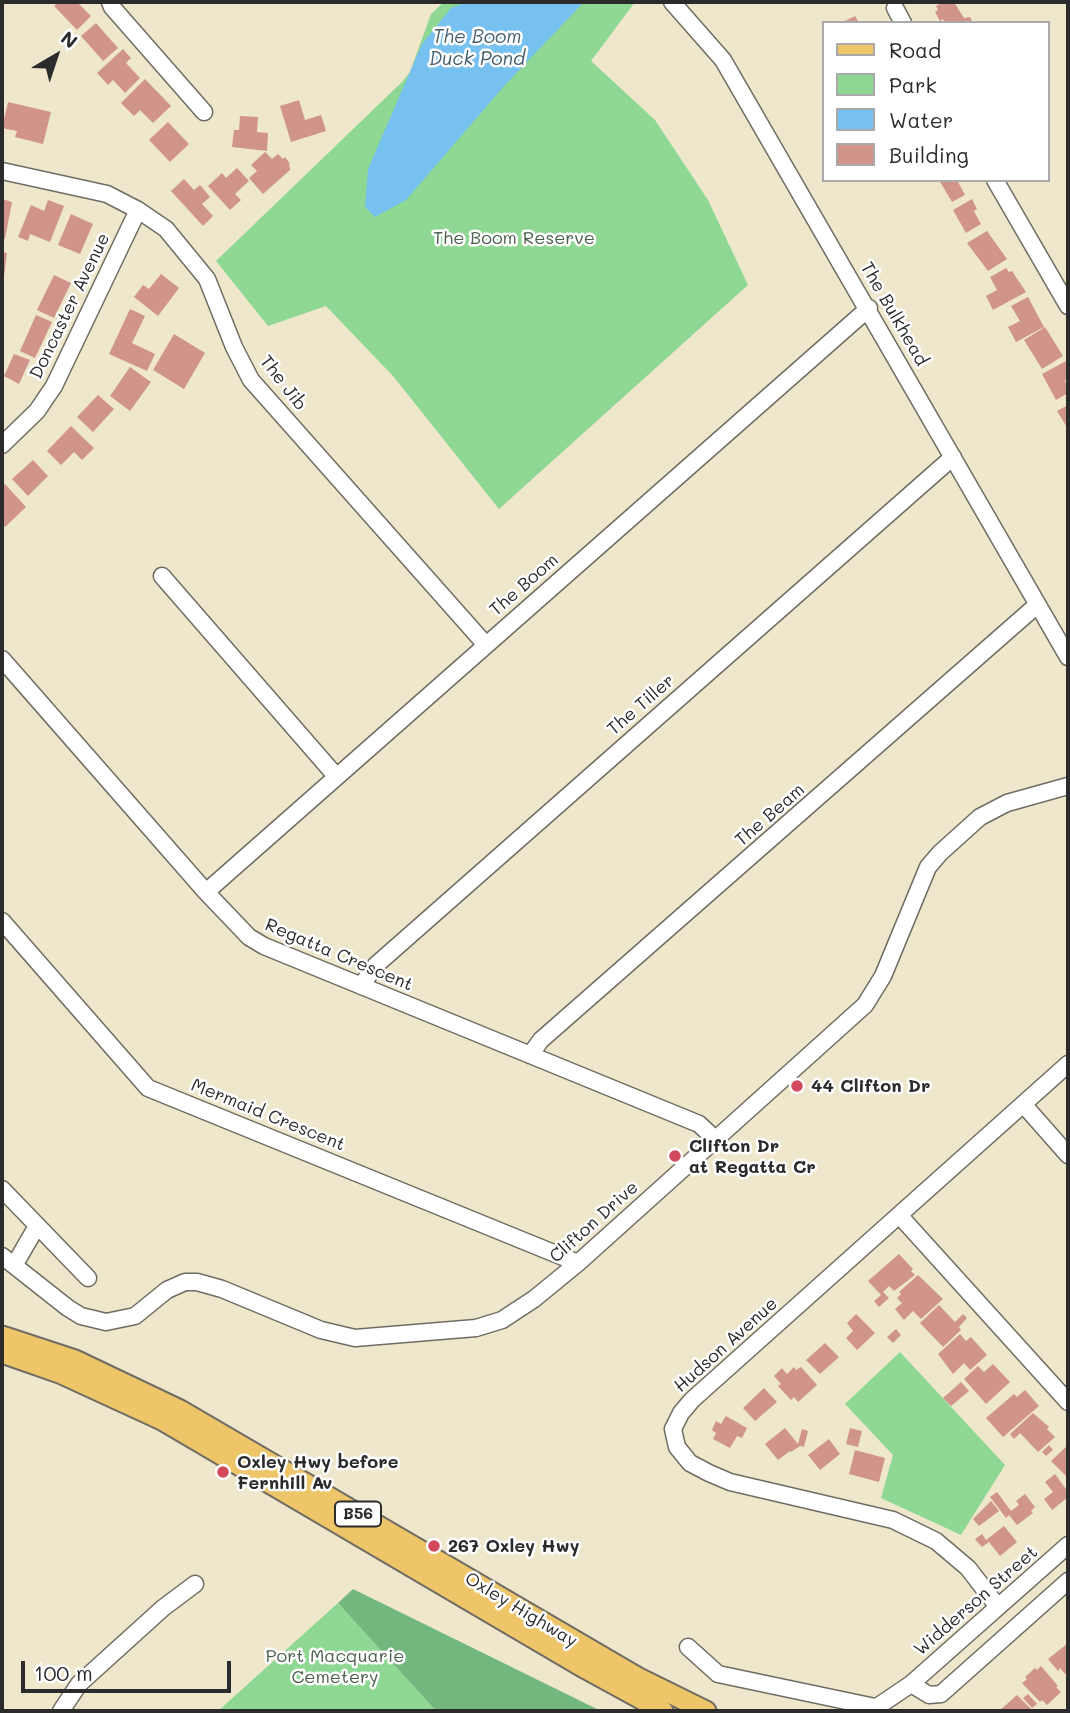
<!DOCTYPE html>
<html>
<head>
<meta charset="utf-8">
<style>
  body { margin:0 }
  #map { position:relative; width:1070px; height:1713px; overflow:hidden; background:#eee7cb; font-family:Mali,sans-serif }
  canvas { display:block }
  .frame { position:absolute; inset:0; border:4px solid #2b2b2b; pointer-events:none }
  .legend { position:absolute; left:822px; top:21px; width:228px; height:161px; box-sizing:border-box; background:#fff; border:2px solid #aaa; margin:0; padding:9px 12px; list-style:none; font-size:21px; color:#2b2b2b }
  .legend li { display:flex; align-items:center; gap:14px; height:35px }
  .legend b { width:35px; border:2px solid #aaa }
  .north { position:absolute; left:21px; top:21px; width:70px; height:70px; -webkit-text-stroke:5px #fff; paint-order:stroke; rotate:39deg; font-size:19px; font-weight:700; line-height:28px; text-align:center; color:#2b2b2b }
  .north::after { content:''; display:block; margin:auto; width:24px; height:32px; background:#2b2b2b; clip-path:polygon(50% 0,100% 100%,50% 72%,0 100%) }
  .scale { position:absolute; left:21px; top:1661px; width:210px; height:32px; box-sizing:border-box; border:4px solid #2b2b2b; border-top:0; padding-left:9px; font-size:21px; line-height:24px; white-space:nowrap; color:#2b2b2b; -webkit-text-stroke:5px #fff; paint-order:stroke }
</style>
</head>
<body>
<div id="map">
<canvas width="1070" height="1713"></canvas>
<div class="frame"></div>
<ul class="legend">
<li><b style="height:9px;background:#eec569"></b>Road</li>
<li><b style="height:19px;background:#8ed894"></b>Park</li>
<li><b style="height:19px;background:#76c1ef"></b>Water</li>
<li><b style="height:19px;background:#d0948b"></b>Building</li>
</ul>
<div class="north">N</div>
<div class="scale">100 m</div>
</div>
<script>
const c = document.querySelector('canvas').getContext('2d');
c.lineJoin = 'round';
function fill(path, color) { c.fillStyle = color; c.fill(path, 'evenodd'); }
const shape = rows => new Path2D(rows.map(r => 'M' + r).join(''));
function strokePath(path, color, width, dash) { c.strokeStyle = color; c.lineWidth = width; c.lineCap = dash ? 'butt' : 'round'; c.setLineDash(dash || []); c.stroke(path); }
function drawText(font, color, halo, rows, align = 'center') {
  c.font = font + ' Mali,sans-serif'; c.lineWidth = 5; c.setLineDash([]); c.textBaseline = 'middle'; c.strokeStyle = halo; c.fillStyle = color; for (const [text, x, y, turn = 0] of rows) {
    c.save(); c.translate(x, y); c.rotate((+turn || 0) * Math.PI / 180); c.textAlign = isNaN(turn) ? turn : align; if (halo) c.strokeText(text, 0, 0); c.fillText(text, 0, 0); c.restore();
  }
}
fill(shape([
  [444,2,635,2,591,61,655,120,708,200,748,285,499,509,393,376,326,306,268,326,216,261,402,82,410,72,431,14],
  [900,1352,1005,1465,961,1535,881,1498,893,1455,845,1404],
  [338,1603,436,1711,218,1711]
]), '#8ed894');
fill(shape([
  [353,1589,601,1711,436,1711,338,1603]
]), '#72b87e');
fill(shape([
  [466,2,584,2,505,85,406,200,375,217,365,207,368,169,422,44,451,8]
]), '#76c1ef');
fill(shape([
  [59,2,77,2,91,16,77,30,54,6],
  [943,2,954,2,964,18,970,17,973,23,945,23,943,19,940,21,935,12,938,10,936,6],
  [855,16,859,23,841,23],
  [96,23,118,48,103,61,81,36],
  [123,49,131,58,126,63,140,78,125,93,113,80,108,85,97,73],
  [145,79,171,106,153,123,140,110,134,116,121,103],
  [299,100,305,120,321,115,326,131,291,142,280,106],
  [8,102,51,112,43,144,15,137,17,131,2,128],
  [240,116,258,117,257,132,268,133,267,151,232,147,234,130,239,130],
  [168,122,189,144,170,162,149,140],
  [265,152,272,159,278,154,283,159,285,157,289,162,290,170,263,194,249,178,257,171,251,165],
  [237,168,249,181,235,194,241,200,230,210,208,186,222,173,226,178],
  [184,179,194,190,200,185,210,197,202,204,213,216,203,226,171,191],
  [939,180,957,180,965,195,952,202],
  [2,199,12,202,5,239,2,238],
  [972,199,977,209,974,211,981,224,966,233,953,210],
  [48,200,64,206,50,242,30,234,28,241,18,237,31,205,44,211],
  [71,214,93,224,80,254,58,245],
  [987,231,1007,259,988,271,967,243],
  [2,252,7,253,3,284,2,284],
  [1006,268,1009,272,1012,271,1026,292,993,310,986,296,997,290,990,277],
  [161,274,179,288,158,316,134,297,143,285,149,289],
  [54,275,71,283,54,318,37,310],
  [1028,297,1044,327,1016,342,1008,327,1020,321,1011,306],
  [130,309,145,316,132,343,155,354,147,371,109,354],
  [36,315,52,322,35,358,20,351],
  [1045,327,1063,356,1042,369,1024,340],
  [174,334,205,353,184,389,153,370],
  [14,354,30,360,19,384,4,376],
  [1066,361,1068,378,1065,380,1068,393,1056,400,1042,374],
  [130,367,151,382,130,411,110,396],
  [98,395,114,409,93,432,77,417],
  [1068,405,1068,429,1057,411],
  [71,426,94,448,82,460,74,452,61,465,47,451],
  [33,460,48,476,28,496,12,479],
  [5,484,26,507,5,527,2,523,2,487],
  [899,1254,913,1269,911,1271,915,1275,894,1291,889,1286,883,1292,889,1298,879,1307,874,1301,881,1295,868,1281],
  [918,1275,943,1299,921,1319,913,1311,904,1320,895,1309,902,1303,897,1298,901,1294,899,1292],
  [939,1305,955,1322,963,1314,967,1318,959,1327,961,1330,943,1347,920,1323],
  [856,1314,875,1333,857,1350,846,1338,853,1331,847,1323],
  [896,1329,901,1335,893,1343,887,1337],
  [960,1334,966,1341,971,1337,987,1355,970,1370,964,1363,953,1374,938,1354],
  [825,1343,839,1357,820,1374,806,1360],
  [993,1364,1010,1382,986,1404,964,1379,978,1366,984,1372],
  [794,1367,796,1370,801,1367,817,1385,798,1402,794,1397,791,1400,778,1386,781,1384,774,1376,782,1368,787,1374],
  [961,1382,969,1391,951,1406,943,1398],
  [764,1388,777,1402,755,1421,743,1408],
  [1025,1390,1039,1406,1003,1437,986,1418,1014,1394,1017,1397],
  [1033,1413,1049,1427,1047,1429,1055,1437,1038,1452,1020,1433,1014,1439,1010,1434],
  [726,1416,747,1428,742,1438,737,1436,730,1448,713,1439,716,1433,712,1430,716,1421,721,1424],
  [785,1428,798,1444,802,1429,808,1431,804,1447,800,1446,791,1452,790,1451,778,1460,765,1444],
  [850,1428,862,1431,858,1447,846,1444],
  [829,1439,840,1454,820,1470,808,1455],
  [1049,1445,1053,1450,1046,1456,1042,1452],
  [1068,1445,1068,1478,1051,1461],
  [855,1450,885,1458,879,1482,849,1474],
  [1055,1474,1068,1492,1068,1497,1052,1510,1044,1499,1053,1492,1045,1482],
  [997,1492,1011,1511,1019,1505,1016,1501,1025,1494,1035,1507,1031,1511,1033,1513,1017,1525,1009,1515,1006,1518,990,1497],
  [991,1501,999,1511,979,1526,973,1519],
  [1004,1526,1017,1542,1000,1556,989,1542,982,1547,975,1539,982,1534,986,1540],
  [1067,1644,1068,1671,1065,1674,1060,1668,1058,1671,1048,1659],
  [1041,1666,1058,1686,1056,1687,1061,1692,1047,1705,1042,1700,1040,1702,1022,1683,1027,1679,1025,1677,1035,1668,1037,1670],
  [1028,1694,1037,1704,1032,1708,1023,1698],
  [1017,1695,1033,1711,999,1711]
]), '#d0948b');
const minor = shape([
  [110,2,112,7,204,112],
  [672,2,723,60,1068,657],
  [895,8,903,23],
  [2,171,107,194,138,210,166,229,207,279,234,347,251,380,486,645],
  [995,180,1068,306],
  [2,445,37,411,54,386,138,210],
  [162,576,336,776],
  [2,659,206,892,249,937,264,946,699,1124,715,1139],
  [206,892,869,308],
  [2,921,148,1088,578,1263],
  [361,986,376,965,953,457],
  [530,1055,541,1040,1037,605],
  [1023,1104,1068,1155],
  [2,1189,88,1278],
  [899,1215,1068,1402],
  [2,1256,68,1308,81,1316,106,1322,135,1316,167,1290,185,1282,197,1282,222,1289,321,1330,355,1338,476,1328,502,1320,534,1299,578,1263,865,1005,883,976,928,867,940,853,980,817,1007,803,1068,786],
  [15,1264,37,1226],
  [998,1607,968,1568,936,1541,893,1520,730,1482,709,1473,690,1463,677,1447,673,1429,681,1413,692,1400,1068,1064],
  [688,1647,718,1674,875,1707],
  [911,1684,929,1695,941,1694,1068,1581],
  [61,1711,79,1684,163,1608,195,1584],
  [871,1711,911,1684,1068,1545]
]);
const major = shape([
  [2,1336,75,1360,180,1410,637,1677,706,1711],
  [2,1353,62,1374,162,1420,586,1669,663,1711]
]);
strokePath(minor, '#6f6d63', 19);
strokePath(major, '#6f6d63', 23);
strokePath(minor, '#fff', 16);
strokePath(major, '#eec569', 19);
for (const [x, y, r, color] of [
  [797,1086,7,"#d1495b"],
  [675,1156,7,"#d1495b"],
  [223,1472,7,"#d1495b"],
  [434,1546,7,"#d1495b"]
]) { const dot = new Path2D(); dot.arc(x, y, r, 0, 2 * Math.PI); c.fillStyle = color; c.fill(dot); strokePath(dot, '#fff', 2.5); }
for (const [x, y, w] of [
  [358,1514,46]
]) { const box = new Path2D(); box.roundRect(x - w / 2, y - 12.5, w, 25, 5); c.fillStyle = '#fff'; c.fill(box); strokePath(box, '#2b2b2b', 2); }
drawText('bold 16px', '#2b2b2b', null, [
  ["B56",358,1514]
]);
drawText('18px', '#495f4a', '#fff', [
  ["The Boom Reserve",514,238],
  ["Port Macquarie",335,1656],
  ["Cemetery",335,1677]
]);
drawText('18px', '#2b2b2b', '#fff', [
  ["Doncaster Avenue",70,306,-64],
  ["The Bulkhead",894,314,60],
  ["The Jib",283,383,52],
  ["The Boom",524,585,-41],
  ["The Tiller",641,705,-41],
  ["The Beam",770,815,-41],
  ["Regatta Crescent",339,955,23],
  ["Mermaid Crescent",268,1115,22],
  ["Clifton Drive",594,1222,-42],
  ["Hudson Avenue",726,1345,-42],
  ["Widderson Street",976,1601,-41],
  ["Oxley Highway",521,1610,31]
]);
drawText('bold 18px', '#2b2b2b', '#fff', [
  ["44 Clifton Dr",811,1086],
  ["Clifton Dr",689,1146],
  ["at Regatta Cr",689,1167],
  ["Oxley Hwy before",237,1462],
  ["Fernhill Av",237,1483],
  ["267 Oxley Hwy",448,1546]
], 'left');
drawText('italic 19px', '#456070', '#fff', [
  ["The Boom",477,37],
  ["Duck Pond",477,59]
]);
</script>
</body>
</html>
